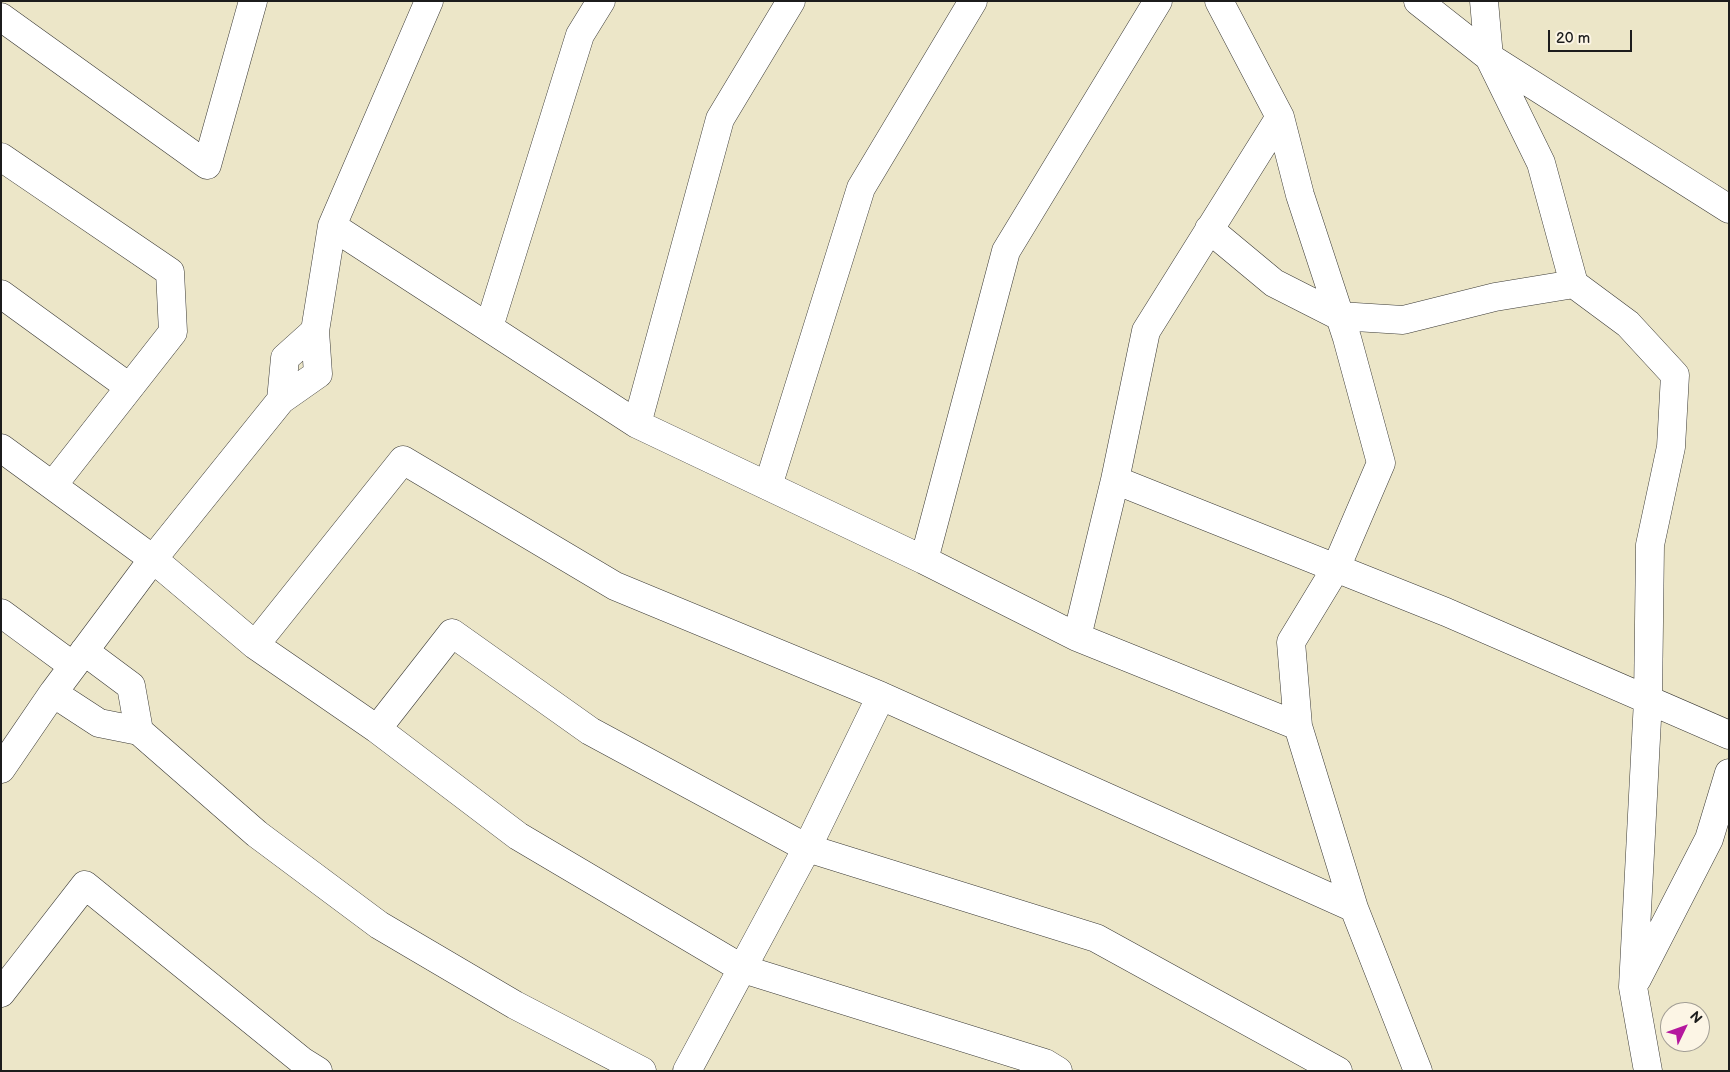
<!DOCTYPE html>
<html>
<head>
<meta charset="utf-8">
<style>
  body { margin:0 }
  #map { position:relative; width:1730px; height:1072px; overflow:hidden; background:#ece6c8; font-family:"Balsamiq Sans",sans-serif }
  canvas { display:block }
  .frame { position:absolute; inset:0; border:2px solid #1c1c1c; pointer-events:none }
  .north { position:absolute; left:1660px; top:1002px; width:50px; height:50px; box-sizing:border-box; background:#fcf5e5; border:1px solid #a29e95; border-radius:50%; rotate:48deg; font-size:14px; font-weight:700; line-height:20px; text-align:center; color:#1c1c1c }
  .north::after { content:''; display:block; margin:auto; width:18px; height:22px; background:#b5179e; clip-path:polygon(50% 0,100% 100%,50% 72%,0 100%) }
  .scale { position:absolute; left:1548px; top:30px; width:84px; height:22px; box-sizing:border-box; border:2px solid #1c1c1c; border-top:0; padding-left:6px; font-size:15px; line-height:18px; white-space:nowrap; color:#1c1c1c; -webkit-text-stroke:4px #fcf5e5; paint-order:stroke }
</style>
</head>
<body>
<div id="map">
<canvas width="1730" height="1072"></canvas>
<div class="frame"></div>
<div class="north">N</div>
<div class="scale">20 m</div>
</div>
<script>
const c = document.querySelector('canvas').getContext('2d');
c.lineJoin = 'round';
const shape = rows => new Path2D(rows.map(r => 'M' + r).join(''));
function strokePath(path, color, width, dash) { c.strokeStyle = color; c.lineWidth = width; c.lineCap = dash ? 'butt' : 'round'; c.setLineDash(dash || []); c.stroke(path); }
const minor = shape([
  [1219,1,1280,117,1300,195,1347,338,1381,463,1336,568,1291,642,1298,726,1354,908,1418,1071],
  [1418,1,1489,57,1729,209],
  [1484,1,1489,57,1541,163,1574,284,1628,324,1675,375,1671,447,1650,545,1648,700,1633,987,1648,1071],
  [1,17,207,165,253,1],
  [1,157,170,272,173,332,53,485],
  [332,226,637,424,924,560,1077,637,1298,726],
  [1209,229,1274,283,1339,316,1403,320,1495,297,1574,284],
  [1,294,129,387],
  [489,327,580,35,601,1],
  [281,400,285,358,315,331],
  [637,424,720,119,791,1],
  [1,448,153,559,255,645,377,729,518,836,743,969,1045,1063,1058,1071],
  [1115,480,1446,612,1729,735],
  [768,486,861,188,973,1],
  [924,560,1006,251,1158,1],
  [1,613,73,666],
  [1077,637,1115,480,1146,331,1280,117],
  [255,645,403,460,615,586,881,696,1354,908],
  [84,651,131,686,139,731],
  [53,693,99,723,139,731,257,834,379,925,515,1005,642,1071],
  [377,729,452,633,590,731,807,848,1096,938,1338,1071],
  [1,769,53,693,153,559,281,400,318,374,315,331,332,226,429,1],
  [1637,979,1709,839,1729,773],
  [1,993,85,885,302,1061,318,1071],
  [687,1071,807,848,881,696]
]);
strokePath(minor, '#3b3a36', 29);
strokePath(minor, '#fff', 28);
</script>
</body>
</html>
